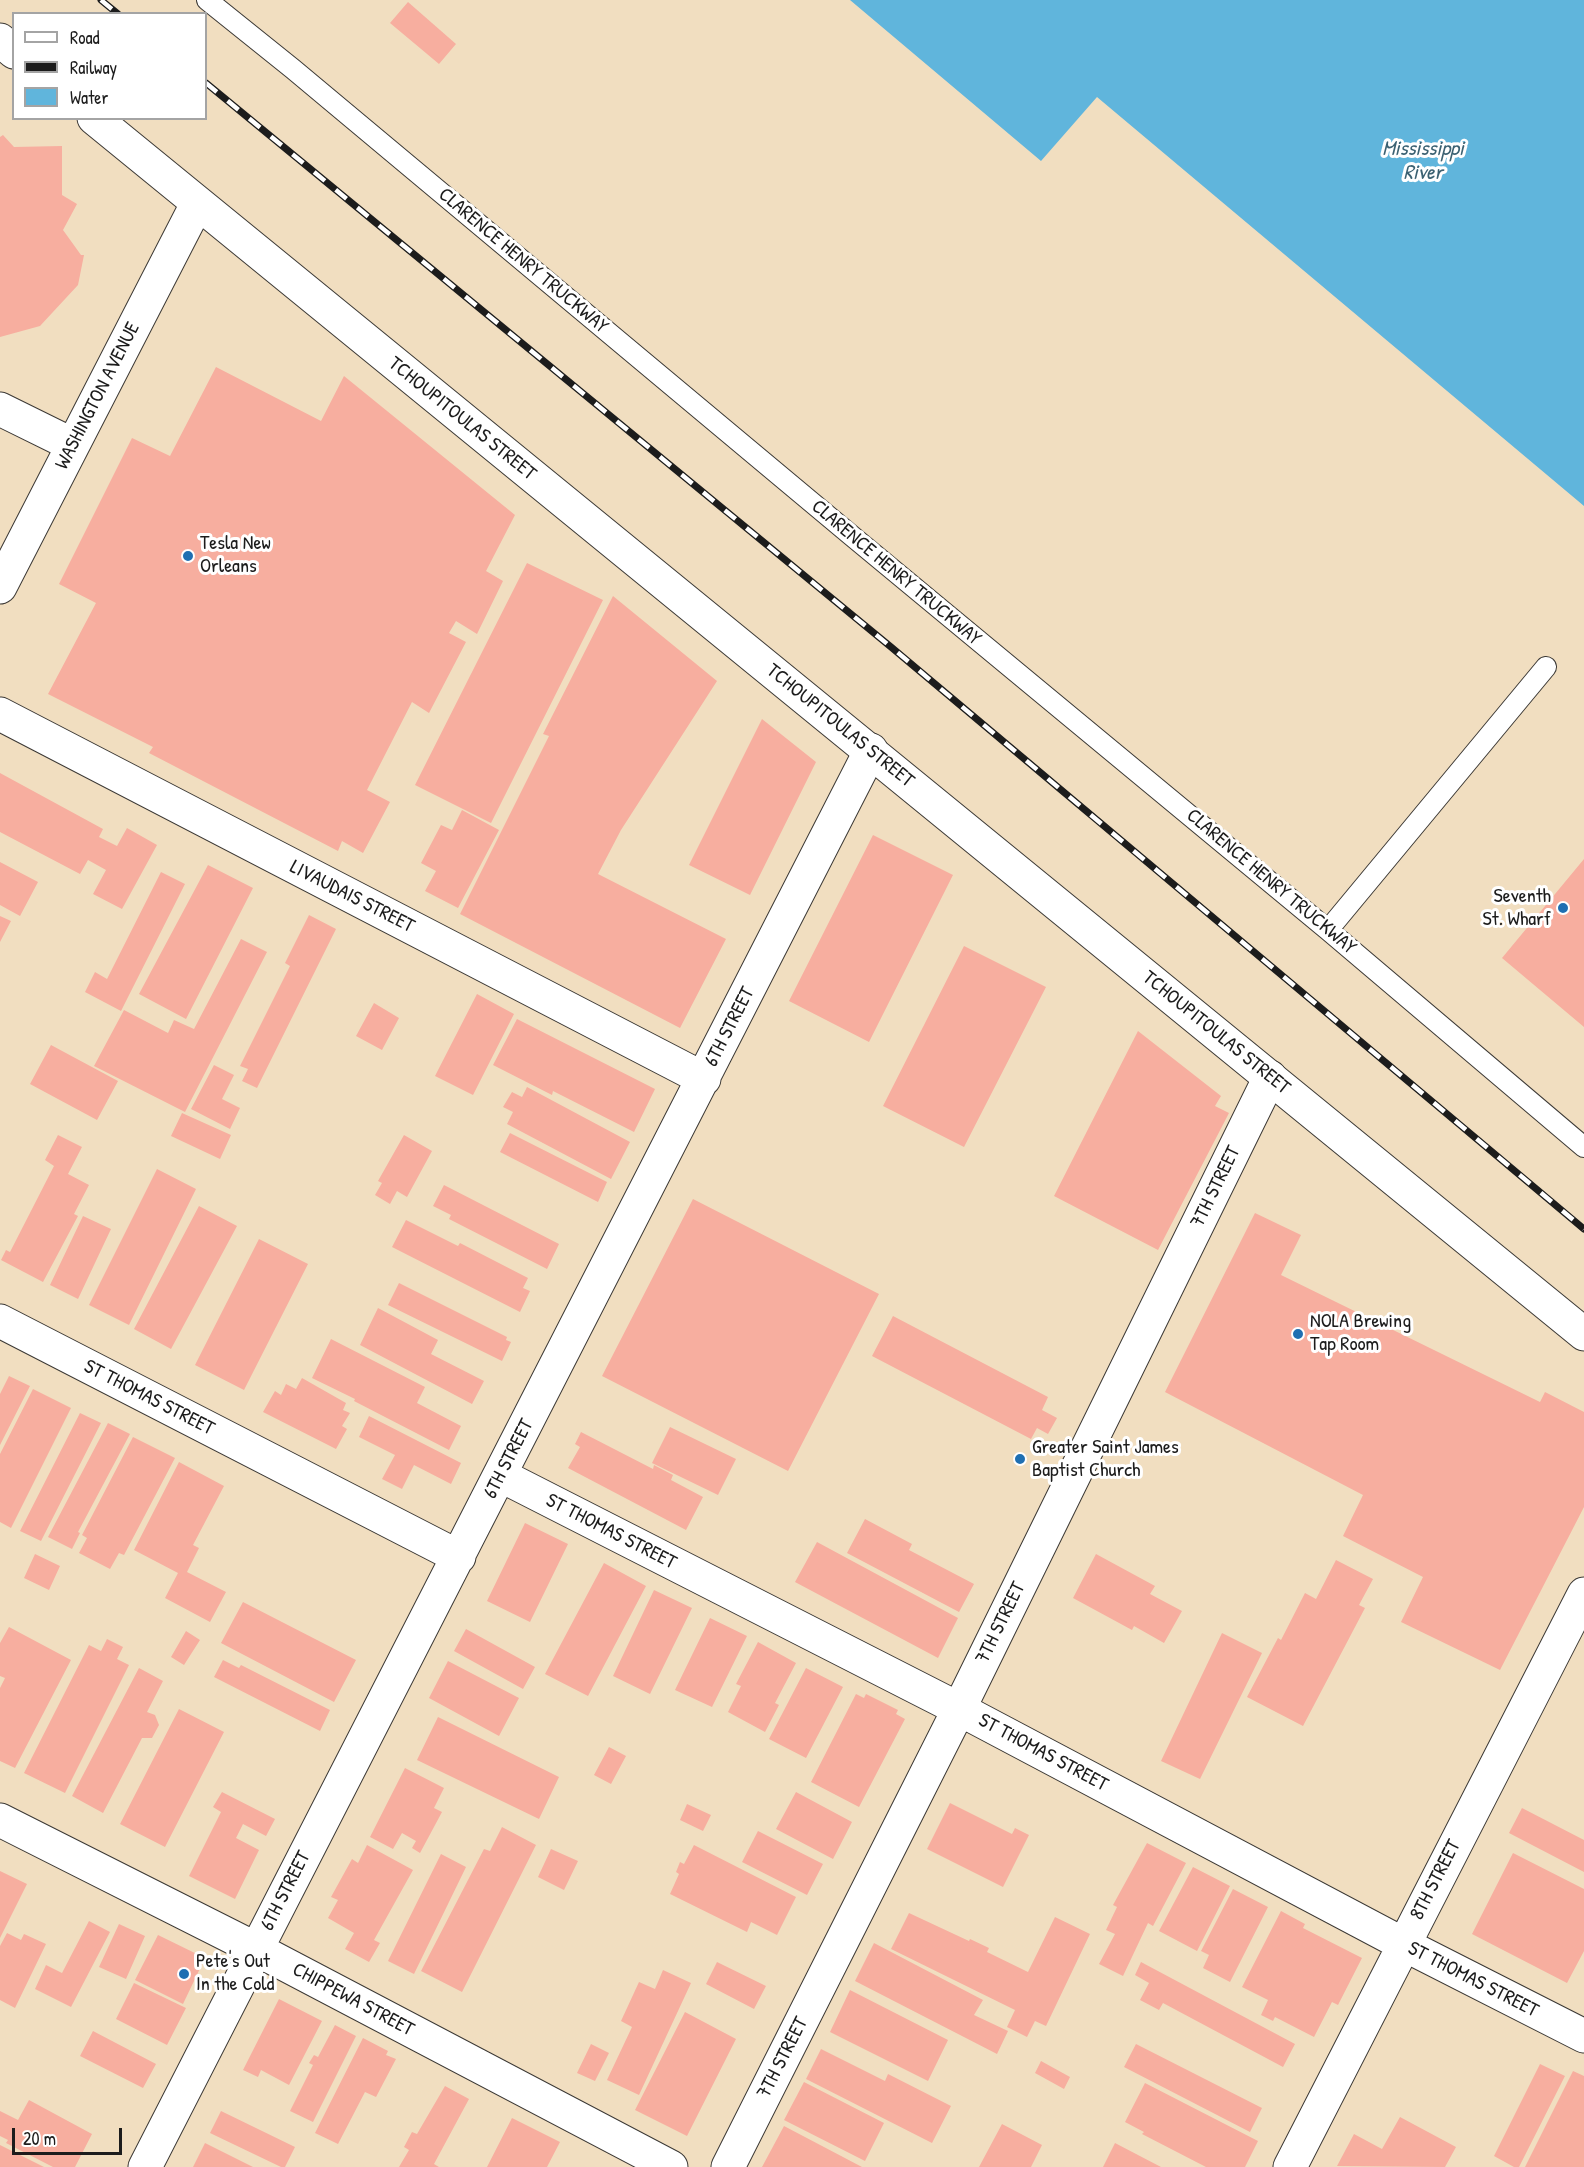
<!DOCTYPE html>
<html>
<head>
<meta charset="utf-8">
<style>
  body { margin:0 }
  #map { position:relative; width:1584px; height:2167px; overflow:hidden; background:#f1dec0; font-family:"Patrick Hand",sans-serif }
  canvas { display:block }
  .legend { position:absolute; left:12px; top:12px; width:195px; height:108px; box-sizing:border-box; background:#fff; border:2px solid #a4a4a4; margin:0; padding:8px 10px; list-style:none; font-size:18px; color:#1c1c1c }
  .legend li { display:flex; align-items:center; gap:12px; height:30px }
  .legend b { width:30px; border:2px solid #a4a4a4 }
  .scale { position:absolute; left:12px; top:2128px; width:110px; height:27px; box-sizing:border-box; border:3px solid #1c1c1c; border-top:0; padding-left:8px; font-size:18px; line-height:21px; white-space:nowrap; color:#1c1c1c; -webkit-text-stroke:4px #fff; paint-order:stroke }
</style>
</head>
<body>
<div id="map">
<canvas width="1584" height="2167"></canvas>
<ul class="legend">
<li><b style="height:8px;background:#fff"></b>Road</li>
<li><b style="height:8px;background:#1c1c1c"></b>Railway</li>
<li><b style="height:16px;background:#60b5dc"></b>Water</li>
</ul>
<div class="scale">20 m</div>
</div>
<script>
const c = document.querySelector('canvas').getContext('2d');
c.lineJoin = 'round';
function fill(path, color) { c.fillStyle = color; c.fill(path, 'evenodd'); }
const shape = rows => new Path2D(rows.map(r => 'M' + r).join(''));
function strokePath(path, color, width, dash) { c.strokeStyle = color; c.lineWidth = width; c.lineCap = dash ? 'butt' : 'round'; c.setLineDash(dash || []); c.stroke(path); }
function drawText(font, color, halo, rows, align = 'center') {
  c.font = font + ' "Patrick Hand",sans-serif'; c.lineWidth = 6; c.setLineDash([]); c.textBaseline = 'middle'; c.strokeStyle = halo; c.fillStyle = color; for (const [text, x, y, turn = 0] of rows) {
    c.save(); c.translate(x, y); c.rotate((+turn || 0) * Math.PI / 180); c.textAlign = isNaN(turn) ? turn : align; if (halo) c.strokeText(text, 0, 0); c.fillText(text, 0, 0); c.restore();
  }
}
fill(shape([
  [850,0,1584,0,1584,506,1097,97,1041,161]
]), '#60b5dc');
fill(shape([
  [408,2,456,44,439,64,390,23],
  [3,135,14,147,62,146,62,195,77,204,63,230,81,255,84,255,78,285,40,326,0,337,0,137],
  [216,367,321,421,344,376,515,515,486,571,503,581,477,634,456,621,449,633,466,642,429,713,412,702,367,790,390,802,363,853,342,841,338,851,149,753,153,747,48,694,96,603,59,584,132,438,170,456],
  [527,563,603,600,491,823,415,785],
  [613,596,717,681,621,830,598,874,726,939,680,1028,460,914,549,736,543,734],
  [762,719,816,762,750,895,689,865],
  [0,773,103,829,99,837,117,846,127,828,157,845,122,909,93,894,106,870,88,860,80,874,0,832],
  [462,810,499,830,458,908,425,891,436,871,421,863,441,825,452,830],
  [873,835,953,875,869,1042,789,1001],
  [1584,859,1584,1027,1502,958],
  [0,862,38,882,20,916,0,905],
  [208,865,253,888,186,1019,139,994],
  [161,872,185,884,121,1011,85,992,95,972,107,979],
  [309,915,336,929,257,1088,242,1081,248,1069,240,1066,290,966,285,963],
  [0,916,11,921,0,942],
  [241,939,267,952,185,1112,94,1066,124,1010,168,1033,174,1020,194,1029],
  [964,946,1046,987,964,1147,883,1106],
  [477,994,514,1014,473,1095,435,1076],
  [374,1003,399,1018,382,1050,356,1036],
  [517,1019,655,1089,634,1132,553,1091,552,1095,493,1065],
  [1138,1031,1221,1096,1215,1106,1229,1113,1158,1250,1054,1196],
  [51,1045,118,1081,97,1120,30,1084],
  [214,1065,234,1075,222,1099,240,1108,230,1129,191,1109],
  [527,1087,630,1142,611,1179,507,1124,513,1112,503,1107,512,1092,522,1097],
  [182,1113,231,1135,220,1159,171,1136],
  [510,1133,607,1182,598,1202,500,1152],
  [58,1135,82,1147,68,1174,89,1185,74,1214,78,1216,43,1282,1,1260,6,1250,10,1252,54,1166,45,1160],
  [404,1135,432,1151,407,1197,397,1191,390,1204,375,1195,382,1183,378,1181],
  [157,1169,196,1189,129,1325,89,1305],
  [444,1185,559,1244,547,1269,449,1219,451,1215,433,1206],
  [693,1199,879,1294,788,1471,602,1376],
  [199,1206,237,1226,171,1349,134,1329],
  [1255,1213,1301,1235,1281,1275,1540,1402,1545,1392,1584,1412,1584,1507,1500,1670,1401,1622,1423,1577,1343,1536,1363,1495,1165,1392],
  [83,1216,111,1229,78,1299,50,1285],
  [406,1220,458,1246,460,1243,528,1278,523,1288,530,1291,520,1312,392,1247],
  [259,1239,308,1264,244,1390,195,1365],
  [399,1283,507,1337,506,1340,511,1342,502,1361,388,1305],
  [378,1308,438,1340,431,1354,484,1381,472,1404,360,1345],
  [893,1316,1048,1397,1042,1410,1057,1418,1048,1434,1037,1428,1031,1439,872,1356],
  [331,1339,425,1387,417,1403,461,1426,449,1450,354,1401,355,1399,312,1378],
  [9,1376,30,1386,0,1445,0,1394],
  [302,1378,346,1403,343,1410,350,1413,342,1426,347,1429,336,1449,263,1412,275,1391,281,1395,286,1384,296,1389],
  [33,1389,71,1408,11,1528,0,1522,0,1454],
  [80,1413,101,1423,41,1541,20,1531],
  [369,1416,461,1463,451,1484,414,1465,402,1489,382,1479,395,1455,359,1437],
  [108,1423,130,1434,78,1532,80,1533,72,1549,48,1537],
  [670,1427,736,1459,718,1495,652,1463],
  [581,1432,653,1469,654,1465,673,1475,671,1480,703,1497,686,1530,568,1468,580,1447,575,1444],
  [133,1437,175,1458,124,1555,119,1553,110,1569,79,1553,87,1538,82,1535],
  [179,1462,224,1486,193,1545,199,1548,187,1572,226,1592,210,1622,165,1598,178,1573,134,1550],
  [865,1519,912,1544,909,1550,974,1584,959,1612,847,1553],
  [525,1523,568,1544,530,1622,487,1601],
  [817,1542,958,1618,938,1658,795,1582],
  [35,1554,60,1566,49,1590,24,1578],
  [1096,1554,1155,1586,1150,1594,1182,1611,1164,1643,1134,1626,1132,1630,1073,1598],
  [1336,1560,1373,1579,1359,1605,1365,1608,1303,1726,1247,1697,1278,1638,1281,1640,1305,1593,1316,1599],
  [604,1563,646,1586,588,1696,545,1674],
  [654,1590,692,1608,650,1694,613,1676],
  [243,1602,356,1660,334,1702,221,1643],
  [710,1618,747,1636,712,1707,675,1690],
  [9,1627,71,1660,15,1768,0,1761,0,1688,5,1678,0,1676,0,1643],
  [466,1629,535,1667,523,1689,454,1651],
  [186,1631,200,1640,184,1665,171,1657],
  [1222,1633,1262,1653,1200,1779,1161,1761],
  [107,1639,123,1647,117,1659,129,1665,65,1793,24,1773,89,1645,101,1651],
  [758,1642,796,1663,775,1703,779,1705,765,1732,728,1712,741,1686,736,1684],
  [223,1660,239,1668,241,1665,330,1710,320,1731,214,1677],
  [448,1661,519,1698,499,1736,429,1698],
  [139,1668,163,1681,147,1712,155,1715,159,1725,152,1738,142,1738,103,1813,72,1796],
  [806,1668,843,1687,806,1758,769,1739],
  [856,1694,864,1698,866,1694,898,1710,896,1714,905,1719,859,1807,811,1782],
  [179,1709,224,1732,165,1847,120,1824],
  [438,1717,559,1777,539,1819,417,1760],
  [609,1747,626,1756,611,1784,594,1775],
  [405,1768,444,1788,434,1808,442,1812,420,1853,412,1848,416,1841,402,1833,393,1849,370,1837],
  [222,1792,275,1819,266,1836,243,1824,236,1838,259,1850,235,1899,189,1876,221,1812,213,1807],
  [796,1792,852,1822,833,1859,776,1829],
  [950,1803,1012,1834,1015,1828,1029,1835,1003,1887,927,1849],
  [687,1804,711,1815,703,1831,680,1820],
  [1522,1808,1584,1840,1584,1872,1509,1833],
  [502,1827,536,1845,462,1992,421,1971,484,1849,490,1851],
  [758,1831,823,1864,807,1895,742,1862],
  [1147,1843,1186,1863,1153,1926,1148,1923,1123,1976,1099,1964,1115,1934,1106,1930,1117,1907,1113,1905],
  [367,1845,413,1870,374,1940,380,1943,369,1962,345,1949,354,1933,328,1918,338,1900,331,1897,352,1859,358,1863],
  [694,1845,796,1897,777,1935,751,1922,747,1932,670,1894,679,1874,676,1872,680,1862,684,1864],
  [551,1849,578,1861,564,1890,538,1877],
  [1513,1853,1584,1889,1584,1951,1567,1983,1472,1934],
  [441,1854,466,1867,414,1974,388,1961],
  [1193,1867,1230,1886,1197,1951,1159,1931],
  [0,1871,27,1884,0,1938],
  [1233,1889,1268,1907,1230,1982,1203,1968,1209,1955,1201,1951],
  [1281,1911,1305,1924,1303,1928,1362,1958,1338,2005,1332,2002,1314,2037,1275,2017,1273,2021,1261,2015,1268,2000,1242,1987],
  [909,1913,969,1941,970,1939,989,1948,987,1952,1028,1972,1055,1917,1090,1934,1046,2026,1035,2021,1027,2037,1007,2027,1015,2010,891,1949],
  [89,1921,110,1932,71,2007,35,1989,46,1965,62,1973],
  [119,1924,145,1936,126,1979,99,1967],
  [7,1933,21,1940,24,1934,46,1944,15,2008,0,2000,0,1946],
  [158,1935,205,1958,183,2004,135,1980],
  [874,1943,983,2000,974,2015,1008,2031,997,2054,855,1981],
  [717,1962,766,1986,754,2009,706,1984],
  [1141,1962,1295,2044,1283,2067,1163,2003,1159,2010,1140,2000,1149,1983,1135,1975],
  [663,1970,691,1983,639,2095,607,2080,632,2027,621,2021,639,1982,655,1989],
  [134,1983,186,2008,167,2045,116,2019],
  [850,1990,948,2040,928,2081,830,2032],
  [279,1999,322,2021,289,2085,261,2070,258,2077,243,2070],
  [685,2012,736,2039,687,2136,635,2110],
  [335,2025,356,2036,313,2122,290,2111,313,2065,309,2063,314,2055,318,2057],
  [93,2031,156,2064,143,2088,80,2056],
  [363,2038,388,2051,386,2055,396,2059,376,2097,365,2092,338,2144,315,2133],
  [591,2044,609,2053,595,2081,577,2073],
  [1136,2044,1262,2108,1250,2132,1124,2067],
  [821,2049,885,2081,888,2074,951,2106,932,2143,806,2079],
  [1041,2061,1070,2077,1064,2089,1035,2073],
  [1540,2064,1565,2076,1519,2167,1514,2167,1494,2156],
  [1573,2071,1584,2076,1584,2167,1525,2167],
  [804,2082,884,2123,865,2161,784,2120],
  [1145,2083,1258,2141,1245,2167,1206,2167,1142,2134,1144,2132,1125,2122],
  [445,2086,469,2099,434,2164,439,2167,399,2167,409,2150,404,2147,412,2132,417,2134],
  [29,2100,92,2134,75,2167,53,2167,6,2143,8,2140,0,2136,0,2111,18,2120],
  [221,2111,295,2147,285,2167,281,2167,210,2133],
  [1400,2117,1456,2147,1445,2167,1337,2166,1354,2134,1382,2149],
  [512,2118,560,2142,547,2167,487,2167],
  [1002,2124,1042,2145,1031,2167,979,2167],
  [784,2126,862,2167,762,2167],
  [205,2143,253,2167,193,2167],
  [1115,2143,1161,2167,1103,2167],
  [0,2145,44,2167,0,2167]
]), '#f7ae9f');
const lane = shape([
  [207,0,293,69,852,536,1328,930,1584,1147],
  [1328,930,1546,667]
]);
const street = shape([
  [0,409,73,445],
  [0,587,197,204],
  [0,714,704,1079],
  [0,1321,459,1557],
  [500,1475,959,1709,1403,1944,1584,2036],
  [0,1820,256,1949,671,2167],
  [145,2167,871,750],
  [728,2167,959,1709,1270,1077],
  [1290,2167,1584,1594]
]);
const secondary = shape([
  [0,40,14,52],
  [94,118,1584,1334]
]);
strokePath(lane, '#3c3935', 22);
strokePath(street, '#3c3935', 35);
strokePath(secondary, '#3c3935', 35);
strokePath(lane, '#fff', 20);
strokePath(street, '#fff', 33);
strokePath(secondary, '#fff', 33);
const rail = shape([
  [101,0,118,14],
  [206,83,891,647,1584,1229]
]);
strokePath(rail, '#1c1c1c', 7);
strokePath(rail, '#fff', 4.5, [14]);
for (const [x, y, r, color] of [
  [188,556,6,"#1f6fb2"],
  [1563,908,6,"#1f6fb2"],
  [1298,1334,6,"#1f6fb2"],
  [1020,1459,6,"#1f6fb2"],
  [184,1974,6,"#1f6fb2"]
]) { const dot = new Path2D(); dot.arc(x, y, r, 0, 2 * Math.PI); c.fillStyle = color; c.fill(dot); strokePath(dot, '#fff', 2); }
drawText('20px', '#1c1c1c', '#fff', [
  ["CLARENCE HENRY TRUCKWAY",523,261,40],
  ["WASHINGTON AVENUE",98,396,-63],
  ["TCHOUPITOULAS STREET",462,419,39],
  ["CLARENCE HENRY TRUCKWAY",896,573,40],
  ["TCHOUPITOULAS STREET",840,726,39],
  ["CLARENCE HENRY TRUCKWAY",1271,882,40],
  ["LIVAUDAIS STREET",352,897,27],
  ["6TH STREET",730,1027,-63],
  ["TCHOUPITOULAS STREET",1216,1033,39],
  ["7TH STREET",1216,1187,-64],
  ["ST THOMAS STREET",149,1398,27],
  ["6TH STREET",509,1459,-63],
  ["ST THOMAS STREET",611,1532,27],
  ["7TH STREET",1001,1623,-64],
  ["ST THOMAS STREET",1043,1753,28],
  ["8TH STREET",1436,1880,-63],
  ["6TH STREET",286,1891,-63],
  ["ST THOMAS STREET",1473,1980,27],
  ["CHIPPEWA STREET",353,2000,28],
  ["7TH STREET",783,2058,-63]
]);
drawText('20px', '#1c1c1c', '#fff', [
  ["Tesla New",200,544],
  ["Orleans",200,567],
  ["Seventh",1551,897,"right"],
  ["St. Wharf",1551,920,"right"],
  ["NOLA Brewing",1310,1322],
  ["Tap Room",1310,1345],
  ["Greater Saint James",1032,1448],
  ["Baptist Church",1032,1471],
  ["Pete's Out",196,1962],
  ["In the Cold",196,1985]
], 'left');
drawText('italic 21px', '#3b6172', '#fff', [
  ["Mississippi",1423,149],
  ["River",1423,173]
]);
</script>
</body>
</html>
